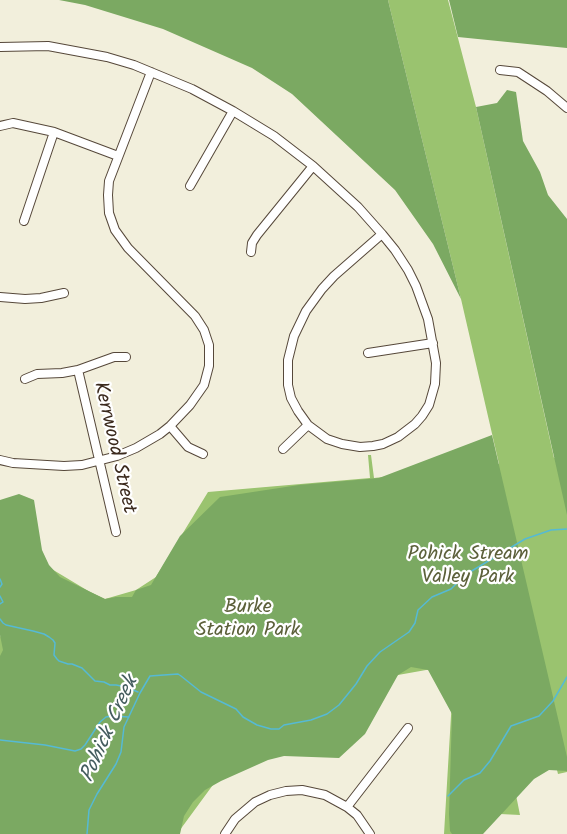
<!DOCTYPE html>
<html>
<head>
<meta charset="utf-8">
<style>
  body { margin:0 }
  canvas { display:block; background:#f2efdc }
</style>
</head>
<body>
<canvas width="567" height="834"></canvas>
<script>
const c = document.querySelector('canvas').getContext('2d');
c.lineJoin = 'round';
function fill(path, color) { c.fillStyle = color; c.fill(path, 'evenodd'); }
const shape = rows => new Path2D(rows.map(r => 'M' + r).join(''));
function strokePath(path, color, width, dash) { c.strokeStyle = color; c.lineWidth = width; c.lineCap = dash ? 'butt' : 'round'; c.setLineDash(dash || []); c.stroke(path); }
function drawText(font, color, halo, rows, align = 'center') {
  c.font = font + ' Kalam,sans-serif'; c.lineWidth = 4.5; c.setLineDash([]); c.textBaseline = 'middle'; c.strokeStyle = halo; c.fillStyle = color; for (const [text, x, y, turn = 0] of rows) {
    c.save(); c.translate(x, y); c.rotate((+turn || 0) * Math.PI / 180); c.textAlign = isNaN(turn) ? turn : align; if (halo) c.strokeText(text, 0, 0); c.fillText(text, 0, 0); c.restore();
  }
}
fill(shape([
  [388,0,448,0,476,107,554,458,567,457,567,772,558,774,552,750,509,760,520,815,480,813,478,834,444,834,454,665,398,675,308,745,229,763,177,834,0,834,0,636,16,646,20,550,90,592,105,599,136,590,156,577,208,492,370,478,368,455,371,455,374,478,499,464,461,299]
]), '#9ac36f');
fill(shape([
  [59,0,388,0,461,299,433,244,395,190,292,94,252,68,163,29,85,5],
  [449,0,567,0,567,48,458,37],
  [507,90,516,92,523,141,540,172,548,195,567,219,567,515,476,107,497,103],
  [492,435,567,757,567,771,549,770,534,779,483,834,452,834,450,831,449,814,452,714,428,670,411,667,398,675,365,734,339,758,284,756,268,760,221,781,205,790,193,802,184,816,180,834,0,834,0,656,3,650,0,635,0,500,19,494,34,500,42,550,49,565,60,577,105,599,116,597,132,597,136,590,151,585,180,536,220,497,299,485,379,478]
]), '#7ba962');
strokePath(shape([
  [450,568,454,576,458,579],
  [0,579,2,584,0,587],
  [0,596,3,602,0,604],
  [0,619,3,623,6,625,33,631,44,634,49,637,53,640,55,643,54,655,57,659,59,661,68,664,72,664,82,668,95,681,104,682,110,685,116,685,126,687,138,692],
  [0,740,45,745,75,751,81,749,85,745,100,722,106,717,112,716,129,717],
  [448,796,464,780,480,773,490,761,511,726,539,716,553,701,567,677],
  [87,834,89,810,97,794,116,764,121,752,124,727,140,693,150,676,178,674,181,676,201,692,236,709,243,717,257,725,271,729,279,729,284,725,311,720,327,714,339,705,356,684,367,666,380,652,409,632,415,623,418,610,432,597,451,589,465,575,525,539,551,530,567,529]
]), '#56bad4', 1.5);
const minor = shape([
  [0,47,48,46,107,57,134,65,192,89,233,111,274,136,313,166,358,207,382,234,395,250,408,270,416,286,428,319,436,363,435,384,429,405,422,416,415,424,398,437,383,444,373,446,360,447,342,444,327,439,308,425,298,411,291,398,288,385,288,360,294,336,306,311,322,289,334,276,382,234],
  [500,70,518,72,547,91,567,108],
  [0,126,13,123,54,132,118,156],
  [190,186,233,111],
  [24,221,54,132],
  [251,252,252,243,257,235,313,166],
  [0,297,25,299,41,298,64,293],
  [368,353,433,343],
  [78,370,116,532],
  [25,379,37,374,62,373,78,370,114,357,126,357],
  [170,426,188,447,203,454],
  [283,449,308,425],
  [0,460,13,463,64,466,82,465,117,456,136,448,160,434,170,426,190,405,204,385,209,366,209,345,204,330,195,316,128,248,115,230,109,213,108,195,109,181,151,72],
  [347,807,408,728],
  [225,834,235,819,255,802,270,795,286,791,302,790,325,795,347,807,357,815,370,834]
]);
strokePath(minor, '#56483a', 10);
strokePath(minor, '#fff', 8);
drawText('20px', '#3b2a1e', '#fff', [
  ["Kerrwood Street",113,448,77]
]);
drawText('20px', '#5c603a', '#fff', [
  ["Pohick Stream",468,556],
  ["Valley Park",468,579],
  ["Burke",248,609],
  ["Station Park",248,632]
]);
drawText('italic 21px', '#445c5e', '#fff', [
  ["Pohick Creek",111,730,-66]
]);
</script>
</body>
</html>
